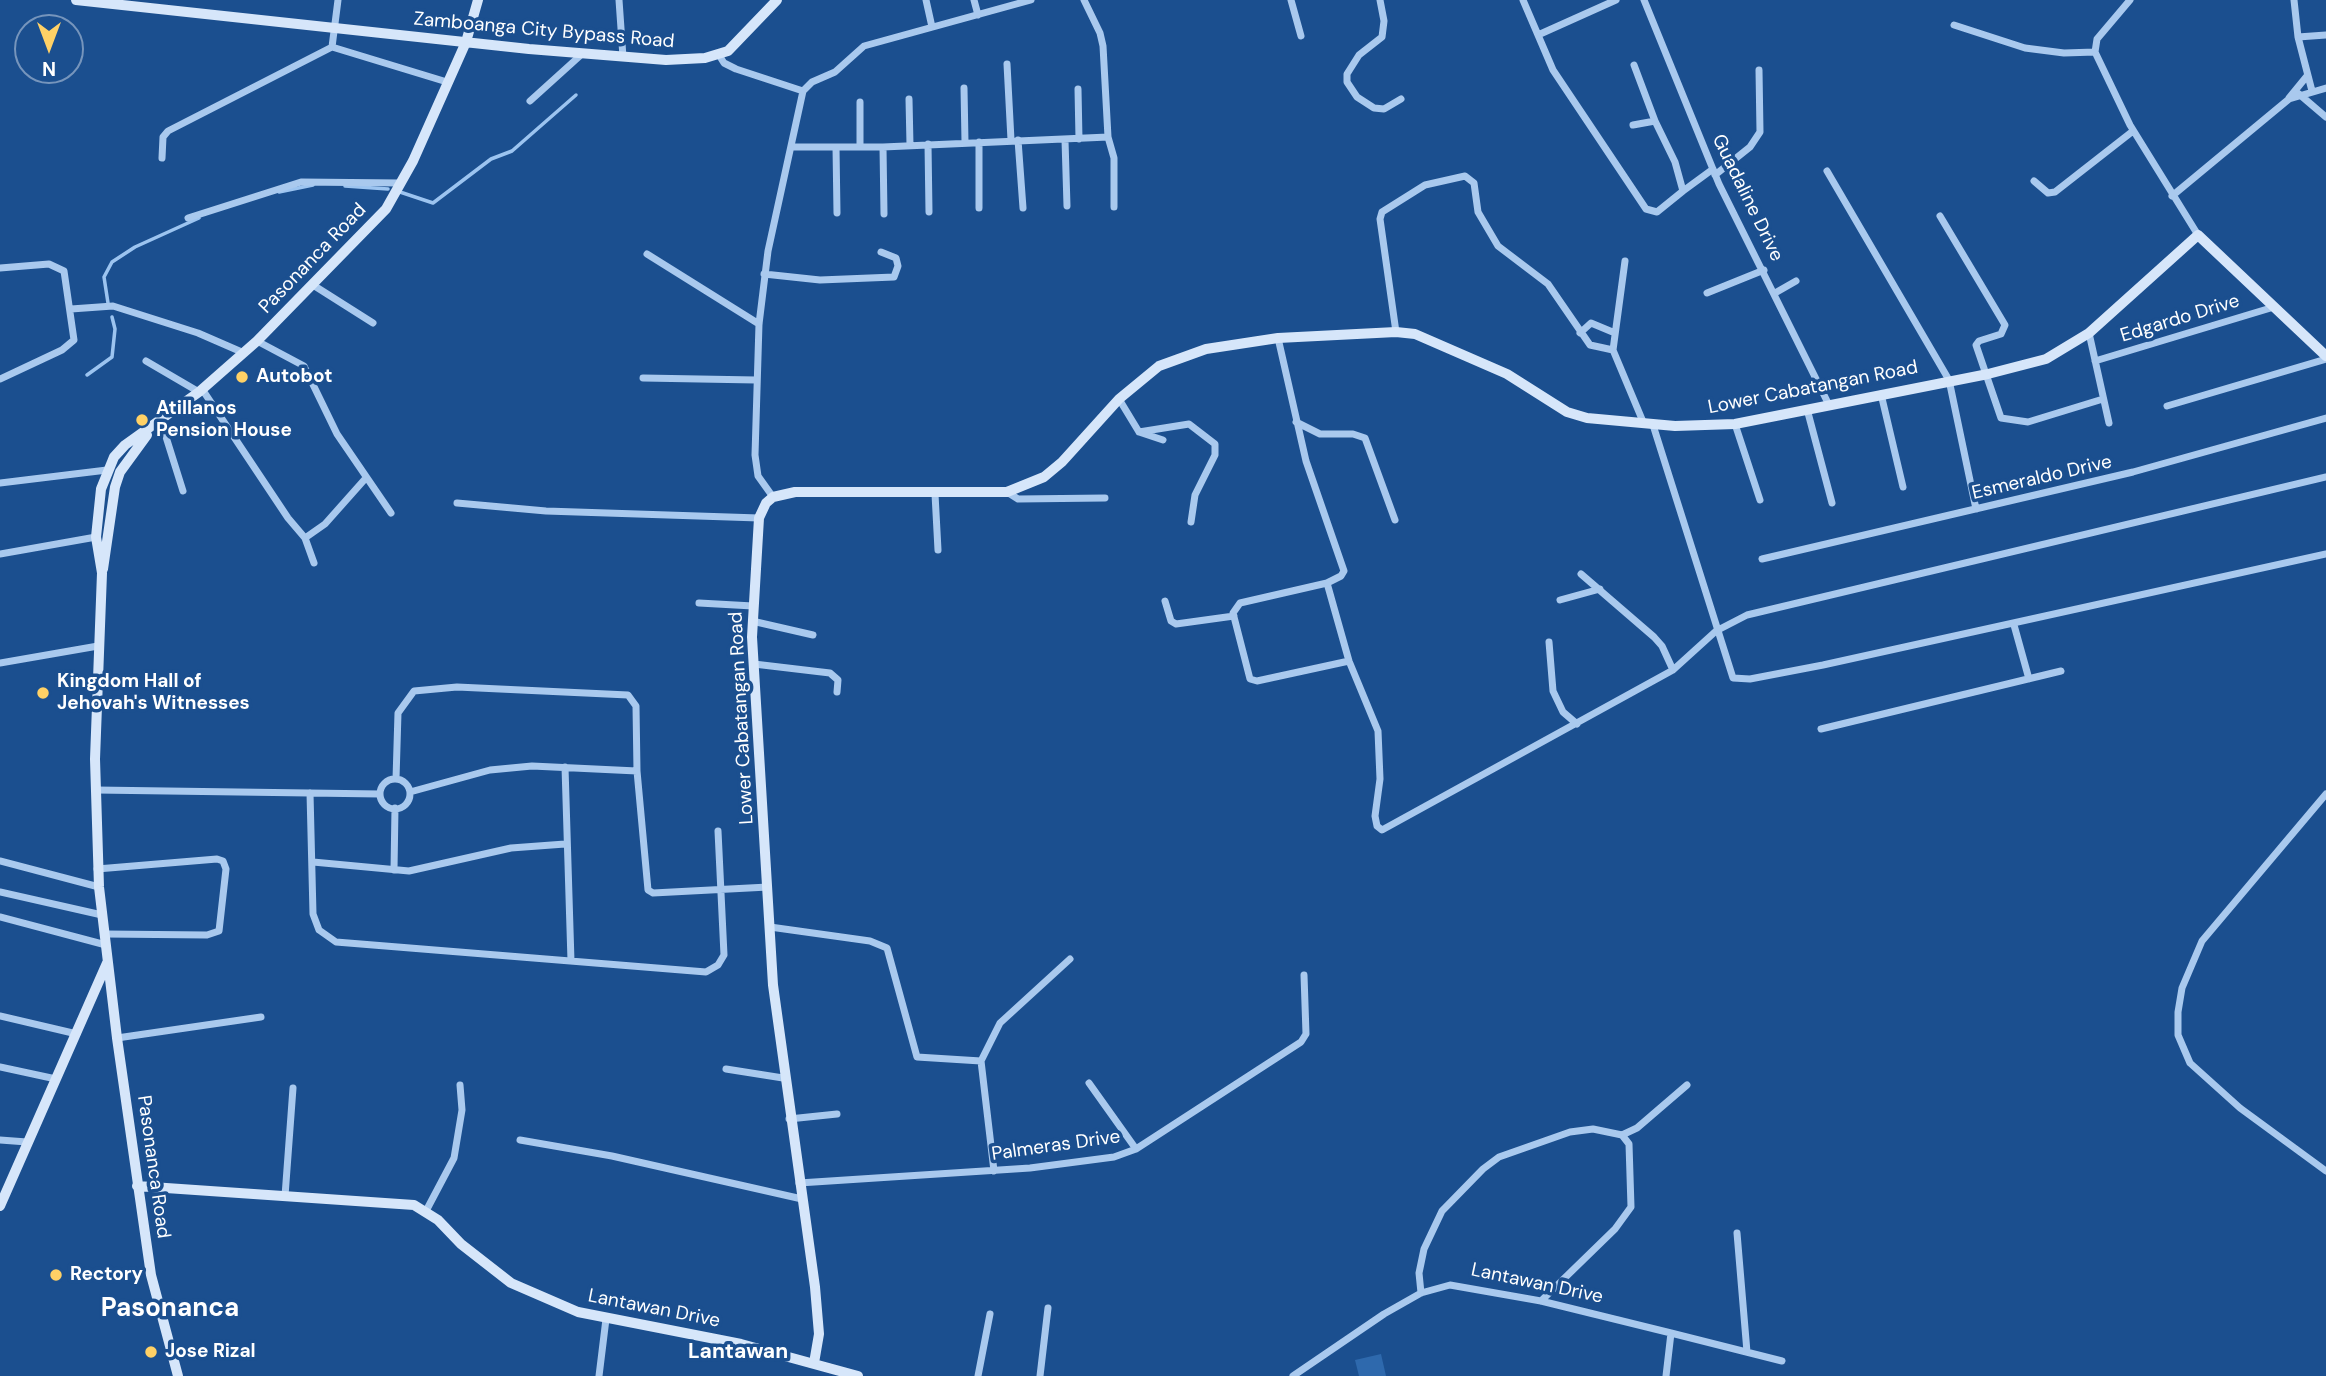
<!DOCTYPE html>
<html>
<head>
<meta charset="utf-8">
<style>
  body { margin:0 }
  #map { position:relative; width:2326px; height:1376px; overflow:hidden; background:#1b4f8f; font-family:"DM Sans",sans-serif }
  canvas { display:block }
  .north { position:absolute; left:14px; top:14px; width:70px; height:70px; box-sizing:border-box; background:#1b4f8f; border:2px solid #7695bc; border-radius:50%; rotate:180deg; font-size:19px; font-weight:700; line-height:28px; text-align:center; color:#fff }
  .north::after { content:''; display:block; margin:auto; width:24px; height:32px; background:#ffd166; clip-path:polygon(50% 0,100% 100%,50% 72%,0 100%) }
</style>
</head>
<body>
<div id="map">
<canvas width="2326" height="1376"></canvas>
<div class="north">N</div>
</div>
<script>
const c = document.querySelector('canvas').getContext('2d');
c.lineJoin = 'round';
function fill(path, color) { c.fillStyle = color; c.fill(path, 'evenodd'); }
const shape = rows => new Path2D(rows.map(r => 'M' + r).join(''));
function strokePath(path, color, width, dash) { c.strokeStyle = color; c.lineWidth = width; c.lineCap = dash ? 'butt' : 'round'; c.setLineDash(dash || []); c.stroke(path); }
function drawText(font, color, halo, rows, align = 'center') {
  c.font = font + ' "DM Sans",sans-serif'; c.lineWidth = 7; c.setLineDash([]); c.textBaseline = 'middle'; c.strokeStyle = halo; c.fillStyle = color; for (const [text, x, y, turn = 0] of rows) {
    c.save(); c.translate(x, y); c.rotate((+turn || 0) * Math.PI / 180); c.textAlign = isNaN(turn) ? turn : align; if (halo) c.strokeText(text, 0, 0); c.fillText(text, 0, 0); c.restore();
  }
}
fill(shape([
  [1381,1354,1386,1376,1359,1376,1355,1360]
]), '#2e69ad');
strokePath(shape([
  [345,186,388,189],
  [279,192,313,185],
  [400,192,433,203,491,159,512,151,576,95],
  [108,303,104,277,112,262,135,247,199,218],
  [87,375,112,357,115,329,112,317]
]), '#9cc4f0', 3.5);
strokePath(shape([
  [619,0,623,57],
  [926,0,932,27],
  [974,0,978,15],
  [1084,0,1100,33,1103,46,1108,137],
  [1291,0,1301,36],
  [1380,0,1384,21,1382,37,1359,55,1347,74,1347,82,1357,97,1374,108,1384,109,1401,99],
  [1523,0,1553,70,1646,209,1657,212,1683,191],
  [1644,0,1719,184,1829,405],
  [2130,0,2097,39,2095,52,2130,125,2198,235],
  [2294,0,2298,37,2312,91],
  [1954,25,2025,48,2064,53,2095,52],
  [1538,35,1616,0],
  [2298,37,2326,35],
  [332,47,338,0],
  [719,55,724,63,736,69,803,91],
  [1007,64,1011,140],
  [1634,65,1655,121],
  [964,88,965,142],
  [1078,89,1079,139],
  [2299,94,2326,117],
  [2289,98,2307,76],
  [909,99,910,145],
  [530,101,582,54],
  [860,102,860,146],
  [1633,125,1655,121,1675,162,1683,191,1713,169],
  [1018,140,1023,208],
  [1065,140,1067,206],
  [979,142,979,208],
  [928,144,929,212],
  [793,147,883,147,1108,137,1114,158,1114,207],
  [836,147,837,213],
  [883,147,884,214],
  [162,158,163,137,168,131,332,47,447,82],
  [1827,171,1949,380,1976,509],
  [1715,175,1750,147,1760,132,1759,70],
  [2034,181,2048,193,2055,192,2133,131],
  [2172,196,2289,99,2326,88],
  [1940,216,2005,325,2001,334,1979,341,1976,345,2001,418,2028,422,2103,399],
  [188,218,301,182,400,183],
  [647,254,759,324],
  [1625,261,1613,350,1644,424],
  [0,268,49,264,64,271,74,340,62,350,0,379],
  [764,274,820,280,894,277,898,266,896,258,881,252],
  [313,285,373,323],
  [1707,293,1764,270],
  [1775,293,1796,281],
  [71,309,113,306,198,333,244,353],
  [1396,332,1380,219,1382,212,1425,185,1465,176,1474,183,1478,212,1498,246,1548,284,1590,345,1613,350],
  [1580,333,1591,323,1615,333],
  [2089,333,2109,423],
  [1278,338,1306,461,1344,571,1341,576,1327,583,1240,603,1233,613,1250,679,1257,681,1349,661],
  [257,341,304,366,337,434,391,513],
  [146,361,199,392],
  [2095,361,2274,307],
  [643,378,756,380],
  [202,389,288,518,305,538,314,563],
  [1881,394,1903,487],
  [1119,399,1139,432,1163,440],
  [2167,406,2326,359],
  [1807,409,1832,503],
  [161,421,183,491],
  [1296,422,1320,434,1353,434,1365,438,1395,520],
  [1735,424,1760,500],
  [1653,425,1733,678,1750,679,1823,665,2326,554],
  [1139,432,1189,424,1215,444,1215,455,1195,495,1191,522],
  [0,483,107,470],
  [1007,492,1018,499,1105,498],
  [935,494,938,550],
  [773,497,758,476,755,455,759,324,768,251,803,91,812,82,835,72,864,46,1031,0],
  [457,503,546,511,759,518],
  [305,538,325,524,365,479],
  [0,554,96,537],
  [1762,559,2133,472,2326,418],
  [1581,574,1654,637,1662,646,1673,670],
  [1327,583,1349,661,1378,731,1380,779,1375,816,1377,826,1382,830,1673,670,1716,631,1747,615,2326,477],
  [1560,600,1600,589],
  [1165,601,1171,621,1176,624,1234,616],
  [699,603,753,606],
  [752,621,813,635],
  [2014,625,2029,679],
  [1549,642,1553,691,1563,712,1577,724],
  [0,663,98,646],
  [754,664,830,673,838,680,837,692],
  [1821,729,2061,671],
  [565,767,571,961],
  [396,779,398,713,414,691,457,687,628,695,636,706,637,771,648,890,653,893,768,887],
  '380 794a15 15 0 1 1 30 0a15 15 0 1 1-30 0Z',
  [96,790,380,794],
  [410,792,490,770,532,766,637,771],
  [310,793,313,914,319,930,336,942,706,972,718,965,724,955,718,831],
  [2326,794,2202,941,2182,988,2178,1012,2178,1035,2190,1063,2240,1108,2326,1171],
  [0,861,99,887],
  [313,862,409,871,511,848,565,844],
  [97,869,217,859,223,861,226,869,219,931,207,935,105,934],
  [394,870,395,808],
  [0,892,102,915],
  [0,917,106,945],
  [770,927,870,941,887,948,917,1057,981,1061,994,1171],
  [0,1016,77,1034],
  [117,1038,261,1017],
  [981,1061,1000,1023,1070,959],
  [0,1067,56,1079],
  [726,1069,783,1078],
  [1089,1083,1136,1149],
  [789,1119,837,1114],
  [1622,1135,1637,1128,1687,1085],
  [0,1140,27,1142],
  [520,1140,612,1156,802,1199],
  [799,1183,1030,1168,1114,1157,1136,1149,1301,1042,1306,1034,1304,975],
  [285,1196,293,1088],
  [426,1211,454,1158,462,1110,460,1085],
  [1737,1233,1747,1352],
  [1421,1293,1419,1273,1424,1249,1442,1211,1483,1169,1499,1157,1570,1132,1593,1129,1622,1135,1629,1144,1631,1207,1615,1229,1541,1301],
  [1671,1333,1782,1361],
  [599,1376,606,1319],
  [978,1376,990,1314],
  [1040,1376,1048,1308],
  [1293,1376,1384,1314,1421,1293,1450,1285,1541,1301,1671,1333,1666,1376]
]), '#a9c9ee', 7);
strokePath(shape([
  [76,0,529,49,666,60,705,58,728,51,777,0],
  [103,569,115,487,120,472,147,435],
  [137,1186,414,1205,438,1220,461,1244,511,1283,578,1312,741,1344,858,1376],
  [0,1206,107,963],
  [814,1363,819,1334,815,1287,773,985,752,637,759,518,766,503,773,497,795,492,1007,492,1044,477,1062,462,1119,399,1159,366,1206,349,1278,338,1396,332,1415,334,1507,374,1567,412,1587,418,1675,426,1735,424,1988,374,2046,359,2089,333,2198,235,2326,356],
  [178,1376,151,1275,117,1038,99,887,95,759,102,573,96,537,101,489,114,457,125,445,199,392,257,341,386,209,413,161,466,42,478,0]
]), '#d6e6fa', 10);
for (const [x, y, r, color] of [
  [242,377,7,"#ffd166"],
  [142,420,7,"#ffd166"],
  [43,693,7,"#ffd166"],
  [56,1275,7,"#ffd166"],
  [151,1352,7,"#ffd166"]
]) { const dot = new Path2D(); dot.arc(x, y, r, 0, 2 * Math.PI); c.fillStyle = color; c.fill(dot); strokePath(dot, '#1b4f8f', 2.5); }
drawText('19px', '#fff', '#1b4f8f', [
  ["Zamboanga City Bypass Road",544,31,5],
  ["Guadaline Drive",1747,198,64],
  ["Pasonanca Road",313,259,-46],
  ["Edgardo Drive",2180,319,-17],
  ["Lower Cabatangan Road",1813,388,-11],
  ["Esmeraldo Drive",2042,478,-13],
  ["Lower Cabatangan Road",742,718,-93],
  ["Palmeras Drive",1056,1146,-8],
  ["Pasonanca Road",153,1167,82],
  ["Lantawan Drive",1537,1284,12],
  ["Lantawan Drive",654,1309,11]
]);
drawText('bold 19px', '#fff', '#1b4f8f', [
  ["Autobot",256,377],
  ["Atillanos",156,409],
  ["Pension House",156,431],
  ["Kingdom Hall of",57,682],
  ["Jehovah's Witnesses",57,704],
  ["Rectory",70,1275],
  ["Jose Rizal",165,1352]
], 'left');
drawText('bold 21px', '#fff', '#1b4f8f', [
  ["Lantawan",738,1352]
]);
drawText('bold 26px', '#fff', '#1b4f8f', [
  ["Pasonanca",170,1309]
]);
</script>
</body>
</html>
